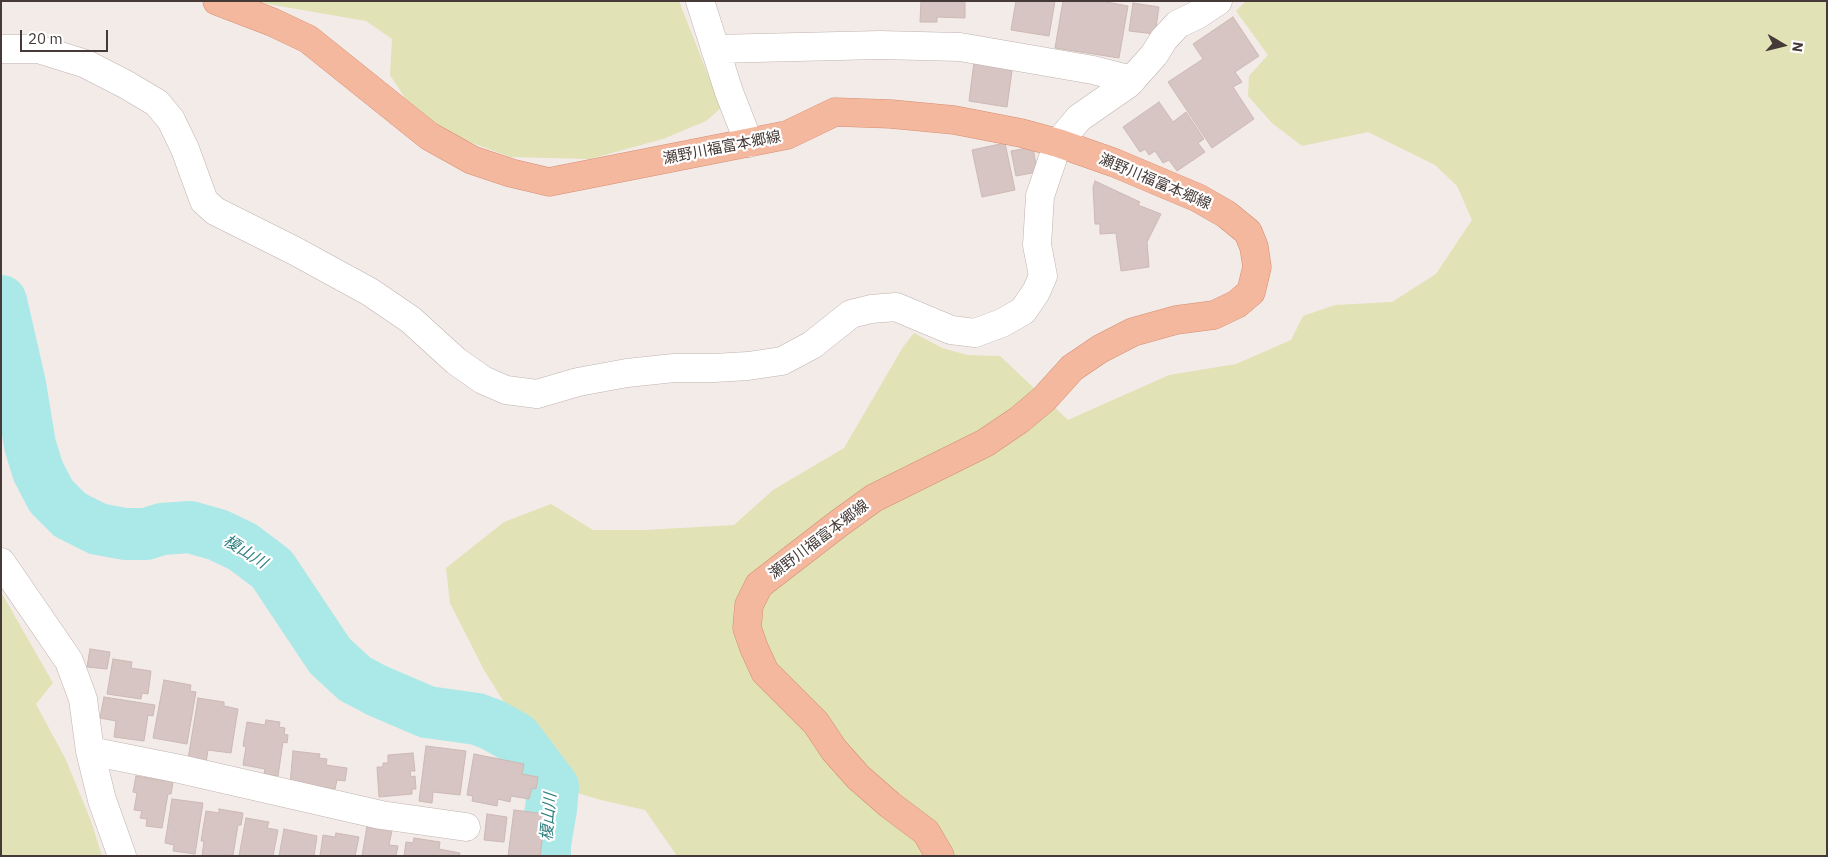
<!DOCTYPE html>
<html>
<head>
<meta charset="utf-8">
<style>
  body { margin:0 }
  #map { position:relative; width:1828px; height:857px; overflow:hidden; background:#f2ebe8; font-family:"IBM Plex Sans",sans-serif }
  canvas { display:block }
  .frame { position:absolute; inset:0; border:2px solid #453a37; pointer-events:none }
  .north { position:absolute; left:1758px; top:20px; width:50px; height:50px; -webkit-text-stroke:4px #fff; paint-order:stroke; rotate:98deg; font-size:14px; font-weight:700; line-height:20px; text-align:center; color:#453a37 }
  .north::after { content:''; display:block; margin:auto; width:18px; height:22px; background:#453a37; clip-path:polygon(50% 0,100% 100%,50% 72%,0 100%) }
  .scale { position:absolute; left:20px; top:30px; width:88px; height:22px; box-sizing:border-box; border:2px solid #453a37; border-top:0; padding-left:6px; font-size:15px; line-height:18px; white-space:nowrap; color:#453a37; -webkit-text-stroke:4px #fff; paint-order:stroke }
</style>
</head>
<body>
<div id="map">
<canvas width="1828" height="857"></canvas>
<div class="frame"></div>
<div class="north">N</div>
<div class="scale">20 m</div>
</div>
<script>
const c = document.querySelector('canvas').getContext('2d');
c.lineJoin = 'round';
function fill(path, color) { c.fillStyle = color; c.fill(path, 'evenodd'); }
const shape = rows => new Path2D(rows.map(r => 'M' + r).join(''));
function strokePath(path, color, width, dash) { c.strokeStyle = color; c.lineWidth = width; c.lineCap = dash ? 'butt' : 'round'; c.setLineDash(dash || []); c.stroke(path); }
function drawText(font, color, halo, rows, align = 'center') {
  c.font = font + ' "IBM Plex Sans","Noto Sans JP",sans-serif'; c.lineWidth = 4.5; c.setLineDash([]); c.textBaseline = 'middle'; c.strokeStyle = halo; c.fillStyle = color; for (const [text, x, y, turn = 0] of rows) {
    c.save(); c.translate(x, y); c.rotate((+turn || 0) * Math.PI / 180); c.textAlign = isNaN(turn) ? turn : align; if (halo) c.strokeText(text, 0, 0); c.fillText(text, 0, 0); c.restore();
  }
}
fill(shape([
  [250,1,679,1,721,108,706,121,663,139,590,159,510,157,451,135,405,98,390,75,392,39,366,21],
  [1246,1,1827,1,1827,856,677,856,645,810,601,800,567,790,538,757,484,670,450,603,446,568,504,522,551,504,593,530,645,530,734,525,773,490,844,448,903,347,914,333,942,348,968,355,1000,356,1068,420,1169,375,1236,364,1291,340,1303,316,1335,305,1392,302,1436,274,1472,220,1457,186,1435,165,1368,132,1302,146,1272,123,1248,96,1249,76,1268,55,1236,11],
  [1,592,53,683,36,704,66,760,91,821,102,856,1,856]
]), '#e1e2b5');
strokePath(shape([
  [1,301,20,384,30,445,38,471,51,496,70,515,98,529,125,534,146,534,162,529,190,527,218,535,243,547,272,569,330,656,355,679,378,691,427,712,477,719,493,725,516,738,553,787,551,809,545,844,545,856]
]), '#abe9e8', 52);
const building = shape([
  [921,1,965,1,965,18,937,17,937,22,920,22,921,1],
  [1016,1,1055,1,1049,36,1011,30,1016,1],
  [1063,1,1101,1,1128,6,1119,58,1055,48,1063,1],
  [1133,3,1159,7,1155,34,1129,31,1133,3],
  [1233,17,1259,56,1235,72,1242,82,1233,87,1254,119,1212,148,1168,82,1203,59,1193,44,1233,17],
  [974,62,1009,68,1008,70,1012,71,1007,107,969,101,974,62],
  [1159,102,1173,122,1186,112,1204,139,1198,143,1205,152,1177,171,1169,160,1163,163,1155,151,1149,155,1145,149,1140,152,1123,127,1159,102],
  [1005,143,1015,190,982,197,972,150,1005,143],
  [1033,147,1037,172,1016,176,1011,151,1033,147],
  [1095,181,1140,202,1138,205,1161,214,1147,242,1149,267,1121,271,1116,233,1100,234,1100,224,1095,224,1093,187,1095,181],
  [90,649,110,652,107,669,87,667,90,649],
  [113,659,132,662,131,668,151,671,148,694,142,693,141,699,107,694,113,659],
  [164,680,191,685,190,691,196,692,187,744,153,738,164,680],
  [104,697,155,705,153,716,148,715,144,741,114,737,116,721,100,718,104,697],
  [198,698,224,702,224,706,238,709,231,753,208,750,206,763,188,759,198,698],
  [266,720,280,722,279,727,285,728,284,734,288,735,287,743,283,742,278,776,264,774,265,769,243,765,246,747,243,746,247,722,265,725,266,720],
  [426,746,466,751,460,795,433,792,432,803,419,801,426,746],
  [293,751,320,754,319,758,327,759,326,765,347,768,345,781,337,780,335,789,290,784,293,751],
  [413,753,415,771,410,771,411,777,415,776,416,789,412,789,412,794,379,797,377,767,383,767,383,763,388,763,388,755,413,753],
  [474,754,524,764,522,774,538,777,536,789,532,788,529,799,511,796,510,802,498,799,497,806,472,801,473,796,467,795,474,754],
  [136,776,173,782,171,794,168,794,162,828,146,826,147,819,140,818,142,811,134,810,137,793,133,792,136,776],
  [172,799,203,803,195,854,173,851,174,845,165,843,172,799],
  [219,809,243,813,241,825,238,825,233,855,202,856,204,841,201,841,206,811,219,813,219,809],
  [514,810,546,814,540,856,508,856,514,810],
  [487,814,507,817,504,842,484,840,487,814],
  [246,818,269,822,267,828,278,830,273,856,239,856,246,818],
  [367,826,392,830,389,845,398,846,396,856,362,856,367,826],
  [284,829,317,836,314,856,279,856,284,829],
  [336,833,359,837,355,856,320,856,323,835,335,837,336,833],
  [414,838,440,842,439,849,460,853,459,856,404,856,406,842,413,843,414,838]
]);
fill(building, '#d6c5c2');
strokePath(building, '#cdb8b3', 1);
const minor = shape([
  [700,1,729,92,749,143],
  [1,49,38,49,86,64,125,84,157,103,171,120,185,149,204,201,215,211,295,251,370,292,411,320,456,361,483,380,506,390,537,394,578,382,627,373,674,368,714,368,748,366,782,361,812,345,851,314,871,309,896,307,951,330,975,333,1002,323,1023,311,1036,292,1043,276,1037,245,1040,196,1058,143,1079,118,1128,84,1154,55,1164,39,1178,24,1197,15,1218,1],
  [715,49,880,45,960,47,1093,70,1132,80],
  [1,562,69,661,83,699,90,751,102,800,122,856],
  [90,751,180,769,381,815,466,827]
]);
const major = shape([
  [217,1,272,22,308,39,429,136,472,160,511,173,549,182,787,135,835,112,891,114,954,120,1021,133,1058,143,1115,163,1198,198,1226,214,1248,232,1254,247,1257,267,1251,292,1237,304,1214,315,1176,320,1133,332,1100,349,1072,368,1044,399,1019,420,985,443,874,498,838,524,759,585,749,605,747,628,754,648,765,672,816,723,834,750,858,777,890,805,926,832,940,856]
]);
strokePath(minor, '#c0b3af', 29);
strokePath(major, '#d78d71', 29);
strokePath(minor, '#fff', 28);
strokePath(major, '#f4b89f', 28);
drawText('15px', '#453a37', '#fff', [
  ["瀬野川福富本郷線",722,148,-11],
  ["瀬野川福富本郷線",1155,182,23],
  ["瀬野川福富本郷線",819,540,-37]
]);
drawText('italic 16px', '#308181', '#fff', [
  ["榎山川",245,552,32],
  ["榎山川",549,817,-85]
]);
</script>
</body>
</html>
